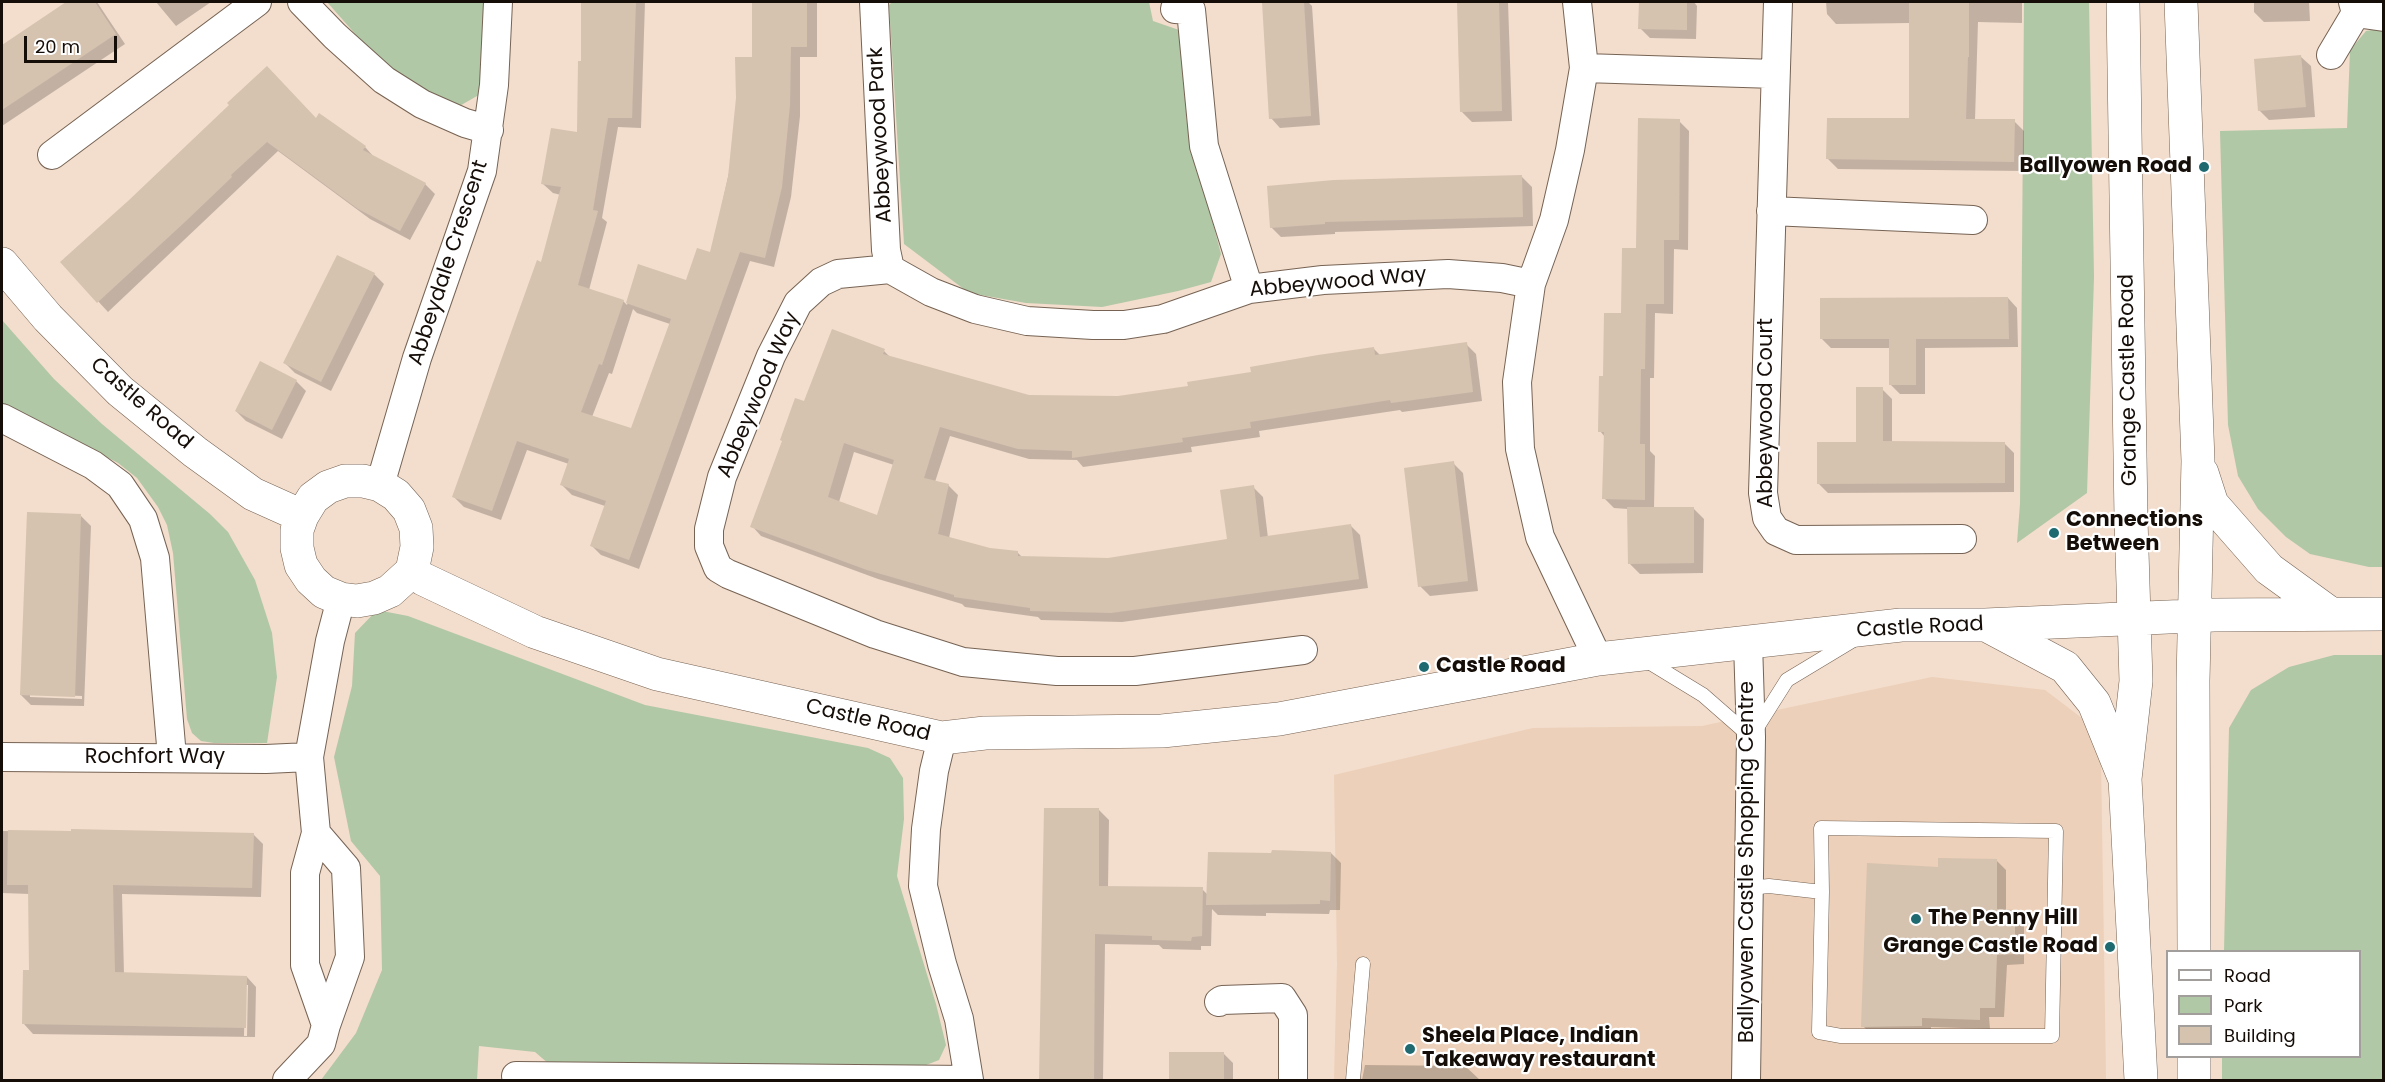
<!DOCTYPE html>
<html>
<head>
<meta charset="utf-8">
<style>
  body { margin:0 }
  #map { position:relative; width:2385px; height:1082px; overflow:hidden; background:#f3ddcc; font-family:Poppins,sans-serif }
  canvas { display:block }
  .frame { position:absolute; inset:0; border:3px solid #150d08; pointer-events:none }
  .legend { position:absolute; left:2166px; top:950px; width:195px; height:108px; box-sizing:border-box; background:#fff; border:2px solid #a19e9c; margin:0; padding:8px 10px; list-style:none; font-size:18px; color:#150d08 }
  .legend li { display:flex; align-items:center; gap:12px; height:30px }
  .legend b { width:30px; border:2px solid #a19e9c }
  .scale { position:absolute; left:24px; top:36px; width:93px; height:27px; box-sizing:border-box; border:3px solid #150d08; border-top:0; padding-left:8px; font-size:18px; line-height:21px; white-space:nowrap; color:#150d08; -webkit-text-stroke:4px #fff; paint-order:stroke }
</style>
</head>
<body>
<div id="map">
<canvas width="2385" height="1082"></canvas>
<div class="frame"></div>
<ul class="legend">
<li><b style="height:8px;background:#fff"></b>Road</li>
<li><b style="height:16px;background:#b1c8a7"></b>Park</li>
<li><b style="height:16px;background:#d5c2af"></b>Building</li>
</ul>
<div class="scale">20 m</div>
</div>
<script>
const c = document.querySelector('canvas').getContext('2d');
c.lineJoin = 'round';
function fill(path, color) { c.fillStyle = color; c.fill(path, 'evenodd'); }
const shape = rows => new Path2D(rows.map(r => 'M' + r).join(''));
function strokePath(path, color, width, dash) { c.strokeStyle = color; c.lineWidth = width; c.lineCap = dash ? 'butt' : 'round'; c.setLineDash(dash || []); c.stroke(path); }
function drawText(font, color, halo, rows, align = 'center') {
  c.font = font + ' Poppins,sans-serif'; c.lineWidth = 4.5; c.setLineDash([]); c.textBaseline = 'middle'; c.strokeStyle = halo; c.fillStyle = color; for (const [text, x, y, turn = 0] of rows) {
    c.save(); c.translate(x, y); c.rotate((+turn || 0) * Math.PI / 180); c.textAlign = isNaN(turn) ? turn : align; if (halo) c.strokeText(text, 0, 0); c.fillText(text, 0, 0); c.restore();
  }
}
fill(shape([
  [1932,677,2045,690,2083,719,2101,762,2106,1080,1334,1080,1337,963,1334,775,1533,728,1702,726]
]), '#ecd0b9');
fill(shape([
  [327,2,483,2,484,92,456,108,380,62],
  [892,2,1149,2,1153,21,1179,30,1187,123,1221,254,1211,282,1178,291,1102,307,1026,303,969,293,904,244,889,5],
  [2024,2,2089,2,2094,277,2087,493,2017,543,2020,504],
  [2383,28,2383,567,2369,567,2310,554,2286,537,2258,509,2238,476,2228,425,2220,131,2347,128,2350,50,2366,31],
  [2,320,54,379,102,424,210,514,228,532,255,580,272,633,277,677,267,743,214,743,201,741,192,733,187,719,173,553,167,525,158,507,137,478,118,463,2,403],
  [377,610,408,616,645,705,868,748,890,758,903,778,904,819,897,876,936,1004,946,1045,939,1060,921,1067,549,1064,535,1052,479,1046,477,1080,321,1080,356,1033,382,970,380,876,351,841,334,757,352,686,355,633],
  [2334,655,2383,655,2383,1080,2222,1080,2222,1057,2360,1056,2360,952,2224,951,2229,728,2251,690,2289,667]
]), '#b1c8a7');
fill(shape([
  [68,2,97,2,125,44,2,126,2,47],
  [156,2,211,2,176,26],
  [583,2,645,2,641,128,618,127,602,218,607,222,589,290,623,301,627,305,639,266,687,282,711,254,754,59,754,2,817,3,817,57,800,57,800,116,791,197,774,267,750,261,639,569,601,555,591,545,605,506,572,495,562,485,569,464,527,450,501,520,464,507,454,497,542,264,561,195,553,193,543,184,578,134,582,62],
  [633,309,637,313,670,324,632,430,592,417,609,373,612,374],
  [1263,2,1308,2,1312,6,1320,125,1280,128,1271,118],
  [1459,2,1508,2,1512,121,1472,122,1462,112],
  [1640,2,1694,2,1697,6,1696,39,1650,38,1640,28],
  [1826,2,2022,2,2022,23,1978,22,1975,120,2014,121,2024,131,2024,171,1838,169,1828,159,1911,120,1910,23,1836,24,1827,14],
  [2254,2,2309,2,2310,21,2264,22,2254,12],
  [2301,57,2311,66,2315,117,2269,120,2259,110],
  [316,120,365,147,374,157,425,184,435,194,410,240,370,219,278,151,108,312,62,262,129,202],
  [1679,121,1689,131,1688,250,1674,249,1673,314,1655,313,1654,378,1650,378,1650,451,1655,456,1654,508,1694,509,1704,519,1703,573,1640,574,1630,564,1628,509,1614,508,1604,498,1605,437,1600,431,1604,378,1623,314,1638,250],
  [1522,177,1532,187,1533,226,1335,232,1335,234,1281,237,1271,227],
  [374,274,384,284,331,391,295,373,285,363],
  [2008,298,2017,308,2018,347,1925,348,1925,394,1900,394,1890,384,1890,348,1831,348,1822,339],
  [1466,344,1476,354,1482,401,1402,412,1400,410,1259,431,1260,437,1191,447,1192,452,1083,467,1077,460,1029,459,950,436,935,482,948,485,958,495,949,538,990,550,1018,553,1022,557,1108,559,1229,540,1253,487,1263,497,1268,538,1351,526,1360,535,1368,588,1122,622,1041,620,1038,617,965,607,962,604,878,579,761,536,752,526,805,403,884,351,891,358,1028,397,1118,398,1190,387,1374,349,1381,356],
  [854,452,894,465,878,517,839,502],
  [296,381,306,391,282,439,246,421,236,411],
  [1882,389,1892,399,1892,443,2004,443,2014,453,2014,492,1828,493,1819,484,1858,444],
  [1453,463,1463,473,1478,591,1430,596,1420,586],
  [81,516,91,526,84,706,31,705,21,695],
  [30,694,82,696,82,699,30,697],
  [1046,809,1099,810,1109,820,1108,887,1202,889,1208,895,1331,853,1341,863,1340,910,1330,910,1329,914,1266,913,1266,916,1218,915,1212,909,1211,946,1201,946,1201,950,1163,949,1159,945,1105,944,1103,1080,1041,1080],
  [2,831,253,834,263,844,261,897,122,894,124,974,247,977,256,987,255,1037,33,1034,24,1024,31,972,30,894,2,893],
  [245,985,248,985,247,1036,244,1036],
  [1996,860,2006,870,2006,911,2014,911,2024,921,2024,964,2007,965,2004,1017,1989,1017,1990,1029,1931,1027,1931,1035,1873,1036,1863,1026,1939,868],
  [1223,1053,1233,1063,1233,1080,1171,1080,1170,1054],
  [1365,1065,1465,1066,1480,1080,1362,1080]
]), '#0003');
fill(shape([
  [66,2,95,2,116,34,2,110,2,45],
  [581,2,636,2,632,118,608,118,593,210,598,211,578,285,624,300,602,365,599,364,581,412,631,428,671,319,626,303,638,264,686,280,697,248,710,252,728,177,736,98,735,57,752,57,752,2,807,2,807,47,791,47,790,105,782,187,765,258,740,252,629,560,590,546,606,501,560,485,569,459,517,441,492,511,452,497,537,260,541,262,561,187,541,184,551,128,577,132,578,61,581,61],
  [1262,2,1304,2,1311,116,1269,119],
  [1457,2,1499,2,1502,111,1460,112],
  [1639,2,1687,2,1687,30,1638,29],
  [1909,2,1969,2,1969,57,1968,57,1966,119,2015,119,2014,162,1826,159,1827,118,1909,118],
  [2301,55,2306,107,2258,111,2254,59],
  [267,66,316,118,319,113,366,146,363,150,426,183,400,231,358,209,267,142,231,175,232,177,186,221,97,303,60,262,128,201,229,105,227,103],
  [1638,118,1680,119,1679,240,1664,240,1664,304,1646,304,1645,369,1641,369,1640,444,1645,444,1645,500,1602,499,1604,432,1598,432,1599,376,1603,376,1604,313,1621,313,1622,248,1636,248],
  [1522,175,1523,217,1325,222,1325,224,1270,228,1267,186,1334,180],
  [337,255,375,273,321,382,283,363],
  [2008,297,2009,339,1916,339,1916,385,1889,385,1889,339,1820,339,1820,298],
  [832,329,885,349,883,354,1029,395,1118,396,1188,386,1187,382,1251,372,1250,367,1318,355,1374,347,1375,355,1467,342,1473,392,1391,403,1390,400,1250,422,1251,428,1182,438,1183,442,1072,458,1072,451,1018,449,940,427,924,478,949,484,938,534,990,548,1018,551,1018,556,1108,558,1227,539,1220,490,1254,485,1260,537,1351,524,1359,579,1111,613,1030,611,1030,608,954,597,954,595,867,570,750,527,782,441,780,440,795,398,804,401],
  [844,443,894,460,877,515,828,497],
  [260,361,297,380,272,430,235,411],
  [1856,387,1883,387,1883,441,2005,442,2005,483,1817,484,1817,442,1856,442],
  [1454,461,1468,581,1418,587,1404,468],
  [1627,507,1694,507,1694,563,1628,564],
  [27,512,81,514,75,697,20,695],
  [1044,808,1099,808,1099,886,1203,887,1202,936,1192,937,1191,941,1152,940,1152,936,1095,934,1094,1080,1039,1080],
  [71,829,254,833,252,888,113,885,115,972,247,976,246,1028,22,1024,23,970,29,970,28,885,7,885,8,830,71,831],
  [1272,850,1331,852,1330,901,1320,900,1320,904,1206,905,1208,852,1271,853],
  [1938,858,1997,859,1997,909,2015,910,2015,954,1997,955,1995,1008,1980,1008,1980,1020,1922,1018,1922,1026,1861,1027,1867,863,1938,867],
  [1169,1052,1224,1052,1224,1080,1169,1080]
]), '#d5c2af');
const lane = shape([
  [1644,659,1703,695,1751,737,1787,680,1855,639],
  [1749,888,1769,886,1822,892,1821,828,2056,831,2052,1036,1841,1036,1819,1032,1822,892],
  [1353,1080,1363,964]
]);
const street = shape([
  [302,2,335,36,384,80,422,104,465,123,489,130],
  [874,2,886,250,890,269],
  [1577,2,1584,68,1570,150,1554,220,1531,284,1517,382,1520,449,1540,537,1598,659],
  [1778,2,1763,493,1767,518,1776,531,1796,540,1962,539],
  [2353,2,2356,13,2384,17],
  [1175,9,1191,10,1204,146,1249,289],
  [2331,55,2356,13],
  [1584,68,1775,74],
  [52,155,257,2],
  [1771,211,1973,220],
  [2,418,93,465,120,485,143,519,155,558,172,757],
  [380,485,417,358,482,171,494,85,498,2],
  [1303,650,1135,671,1057,671,963,662,875,634,728,574,718,568,709,546,709,529,722,477,771,356,798,303,821,282,838,274,890,269,931,292,975,309,1027,321,1093,325,1124,325,1163,319,1249,289,1323,280,1448,274,1502,278,1531,284],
  [942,738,934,771,926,829,923,886,942,964,959,1019,969,1080],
  [2,757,266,759,309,757],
  [1219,1002,1222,1000,1282,998,1293,1015,1293,1080],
  [326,1025,305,965,305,873,316,833,309,757,330,641,341,599],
  [516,1076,969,1080],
  [287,1080,321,1044,326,1025,350,957,346,868,316,833],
  [1746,1080,1751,737,1748,643]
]);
const secondary = shape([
  [2123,2,2131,519,2136,681,2125,779,2141,1080],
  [2181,2,2198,461,2193,681,2194,952],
  [2,264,48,318,120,391,195,452,253,494,302,516],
  [2202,473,2212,504,2269,569,2331,614],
  [345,481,363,481,380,485,396,495,409,510,416,528,417,547,412,571,390,591,374,598,357,601,341,599,324,592,311,580,301,565,297,548,297,530,302,516,313,498,328,487,345,481],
  [412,571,423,579,535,632,657,674,942,738,985,733,1162,731,1279,719,1598,659,1901,625,1985,625,2214,615,2384,614],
  [1986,625,2065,667,2094,703,2124,777],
  [2194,1056,2194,1080]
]);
strokePath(lane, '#766354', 15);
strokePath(street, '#766354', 30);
strokePath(secondary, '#766354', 34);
strokePath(lane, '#fff', 14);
strokePath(street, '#fff', 28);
strokePath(secondary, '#fff', 33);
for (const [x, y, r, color] of [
  [2204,167,6,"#1e6a70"],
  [2054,533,6,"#1e6a70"],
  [1424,667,6,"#1e6a70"],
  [1916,919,6,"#1e6a70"],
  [2110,947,6,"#1e6a70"],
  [1410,1049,6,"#1e6a70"]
]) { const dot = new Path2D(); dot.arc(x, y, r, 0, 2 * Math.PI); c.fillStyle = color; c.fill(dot); strokePath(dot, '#fff', 2); }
drawText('21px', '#150d08', '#fff', [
  ["Abbeywood Park",881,135,-93],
  ["Abbeydale Crescent",449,263,-72],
  ["Abbeywood Way",1338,283,-5],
  ["Grange Castle Road",2129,380,-91],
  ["Abbeywood Way",759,395,-67],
  ["Castle Road",141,404,41],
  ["Abbeywood Court",1767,413,-90],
  ["Castle Road",1920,628,-3],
  ["Castle Road",868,721,13],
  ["Rochfort Way",155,758],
  ["Ballyowen Castle Shopping Centre",1748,862,-90]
]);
drawText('bold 21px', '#150d08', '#fff', [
  ["Ballyowen Road",2192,167,"right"],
  ["Connections",2066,521],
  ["Between",2066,545],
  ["Castle Road",1436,667],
  ["The Penny Hill",1928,919],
  ["Grange Castle Road",2098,947,"right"],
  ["Sheela Place, Indian",1422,1037],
  ["Takeaway restaurant",1422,1061]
], 'left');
</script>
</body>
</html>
